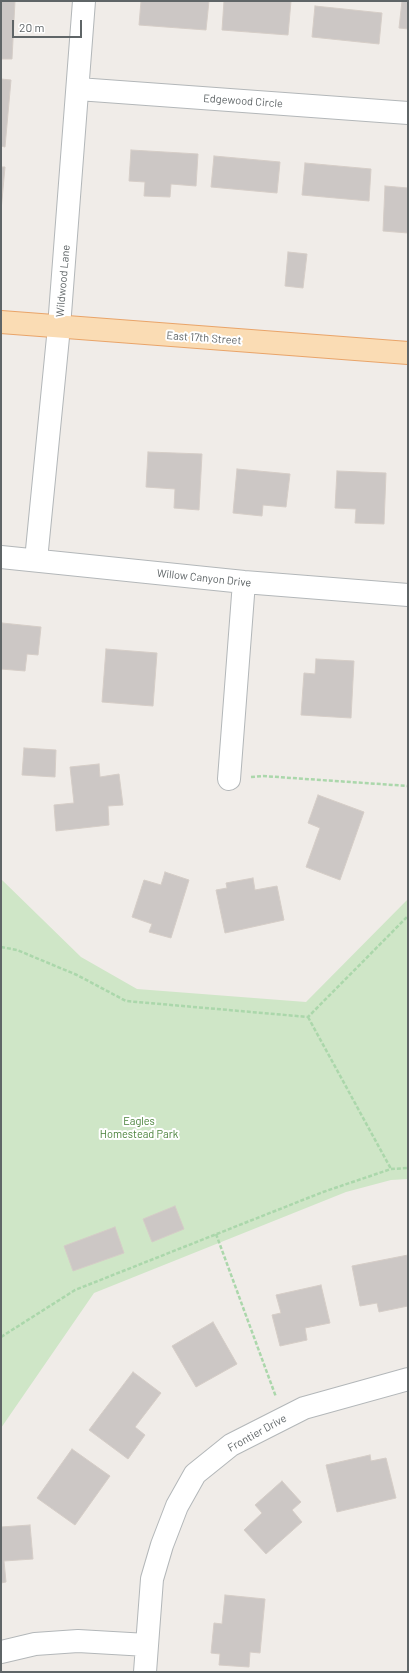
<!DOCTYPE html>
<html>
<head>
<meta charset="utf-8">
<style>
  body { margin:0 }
  #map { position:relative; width:409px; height:1673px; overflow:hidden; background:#f0ece8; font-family:Barlow,sans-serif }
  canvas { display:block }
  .frame { position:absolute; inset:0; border:2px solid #5f6567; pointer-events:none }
  .scale { position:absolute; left:12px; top:20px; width:70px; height:18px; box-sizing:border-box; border:2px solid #5f6567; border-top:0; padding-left:5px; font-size:12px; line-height:14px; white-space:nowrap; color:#5f6567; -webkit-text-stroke:3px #fff; paint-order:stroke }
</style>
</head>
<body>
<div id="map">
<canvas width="409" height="1673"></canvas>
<div class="frame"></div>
<div class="scale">20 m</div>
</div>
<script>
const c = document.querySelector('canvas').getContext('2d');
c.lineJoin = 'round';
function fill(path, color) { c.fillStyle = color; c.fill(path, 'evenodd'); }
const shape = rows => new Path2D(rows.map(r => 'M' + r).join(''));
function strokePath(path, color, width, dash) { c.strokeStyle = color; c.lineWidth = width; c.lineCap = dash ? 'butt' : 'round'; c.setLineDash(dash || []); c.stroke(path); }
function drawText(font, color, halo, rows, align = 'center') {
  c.font = font + ' Barlow,sans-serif'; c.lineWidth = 4; c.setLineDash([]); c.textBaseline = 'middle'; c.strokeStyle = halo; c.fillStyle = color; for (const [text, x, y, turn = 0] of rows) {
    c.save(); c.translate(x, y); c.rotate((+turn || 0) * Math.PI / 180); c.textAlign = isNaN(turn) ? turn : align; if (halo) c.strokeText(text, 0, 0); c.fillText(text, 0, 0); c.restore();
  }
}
fill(shape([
  [1,879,81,957,137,989,306,1002,408,899,408,1179,391,1180,346,1192,94,1293,1,1428]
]), '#cfe6c7');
const building = shape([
  [1,1,15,1,12,59,1,59,1,1],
  [141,1,209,1,206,30,139,25,141,1],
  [224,1,291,1,288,35,222,30,224,1],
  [402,1,408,1,408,29,399,28,402,1],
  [315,6,382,13,379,44,312,37,315,6],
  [1,79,11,80,5,147,1,146,1,79],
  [131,150,198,154,196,186,171,184,170,197,144,196,145,182,129,181,131,150],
  [214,156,280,162,277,193,211,187,214,156],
  [305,163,371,169,369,201,302,195,305,163],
  [1,167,5,167,1,211,1,167],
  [385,186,408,188,408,233,383,231,385,186],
  [288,252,307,254,303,288,285,286,288,252],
  [148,452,202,454,199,510,174,508,175,489,146,487,148,452],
  [237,469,290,474,286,507,263,505,262,516,233,513,237,469],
  [337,471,386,473,384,524,355,523,356,509,335,508,337,471],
  [2,623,41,627,38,655,27,654,25,671,1,669,2,623],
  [106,649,157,653,153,706,102,702,106,649],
  [316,659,354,661,351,718,301,715,304,673,315,674,316,659],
  [24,748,56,750,55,777,22,775,24,748],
  [99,764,100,777,119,774,123,805,108,806,109,825,56,831,54,805,74,803,70,767,99,764],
  [318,795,364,812,340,880,306,867,320,828,308,823,318,795],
  [165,872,189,880,171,938,149,932,152,924,132,917,144,880,161,885,165,872],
  [253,878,255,890,277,886,284,920,225,933,216,890,227,888,226,883,253,878],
  [175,1206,184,1229,152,1242,143,1219,175,1206],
  [115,1227,124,1253,73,1271,64,1246,115,1227],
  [408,1255,408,1306,379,1312,377,1303,360,1306,352,1266,408,1255],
  [321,1285,330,1323,305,1328,307,1340,280,1346,272,1315,281,1313,276,1295,321,1285],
  [213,1322,237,1364,196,1387,172,1346,213,1322],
  [133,1372,161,1393,135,1427,145,1435,128,1459,89,1430,133,1372],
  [72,1449,110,1476,75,1525,37,1498,72,1449],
  [370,1455,371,1461,386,1458,396,1498,337,1512,326,1465,370,1455],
  [282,1481,301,1502,292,1510,302,1522,266,1554,244,1530,262,1513,255,1505,282,1481],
  [30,1525,33,1559,4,1561,6,1582,1,1583,1,1527,30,1525],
  [225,1595,265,1599,260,1653,250,1652,249,1667,219,1665,220,1654,211,1653,214,1623,222,1624,225,1595]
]);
fill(building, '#ccc7c5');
strokePath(building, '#d5cdc7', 1);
const minor = shape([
  [78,89,408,113],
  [1,557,244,582,408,595],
  [36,560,59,327,84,1],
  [229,779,244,582],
  [1,1652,35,1644,78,1641,147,1645],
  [145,1672,152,1579,162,1545,177,1506,195,1474,231,1445,304,1408,408,1379]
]);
const major = shape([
  [1,322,408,353]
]);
strokePath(minor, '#b3b7b9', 24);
strokePath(major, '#e9a469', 24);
strokePath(shape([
  [251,777,263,776,408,786],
  [1,947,17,950,77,975,126,1001,308,1017,408,916],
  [308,1017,391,1169],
  [216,1234,276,1397],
  [1,1337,75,1290,323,1192,391,1169,408,1168]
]), '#abd7ab', 2.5, [4, 2]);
strokePath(minor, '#fff', 22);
strokePath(major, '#fadcb4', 22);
drawText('11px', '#5f6567', '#fff', [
  ["Edgewood Circle",243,101,4],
  ["Wildwood Lane",63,281,-85],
  ["East 17th Street",204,338,4],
  ["Willow Canyon Drive",204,578,6],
  ["Frontier Drive",257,1433,-29]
]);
drawText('11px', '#4a823b', '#fff', [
  ["Eagles",139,1121],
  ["Homestead Park",139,1134]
]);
</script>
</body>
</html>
